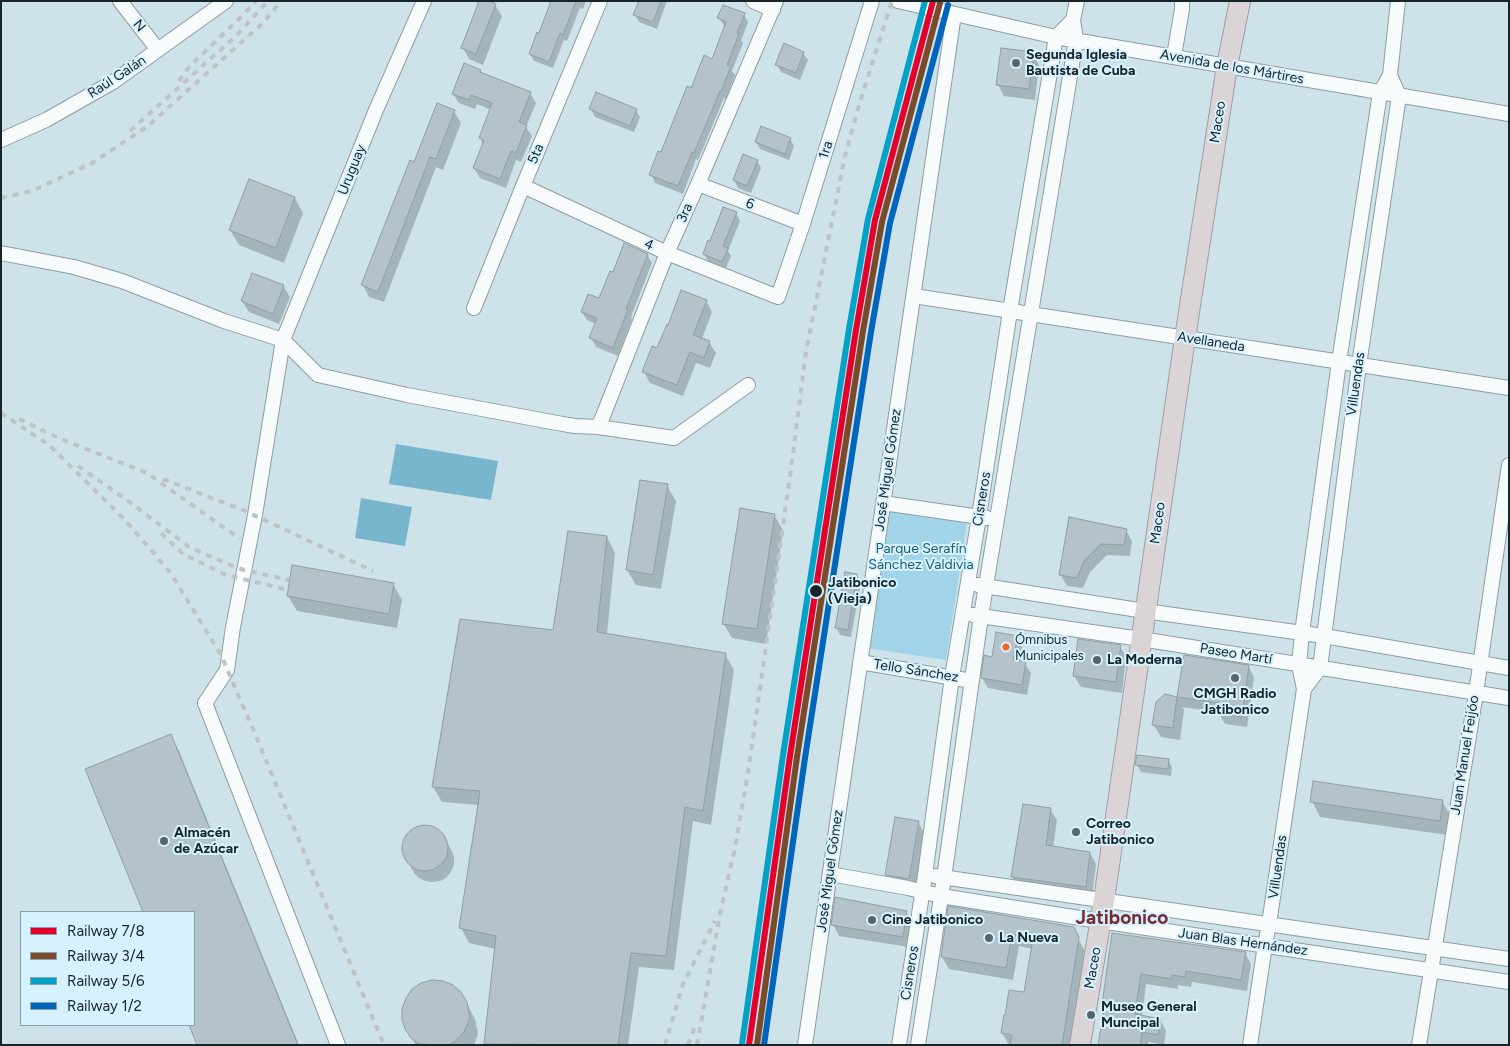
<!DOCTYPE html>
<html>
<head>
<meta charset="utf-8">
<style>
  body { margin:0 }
  #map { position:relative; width:1510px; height:1046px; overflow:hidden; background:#cee2ea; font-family:Figtree,sans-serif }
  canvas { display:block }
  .frame { position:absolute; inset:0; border:2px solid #172429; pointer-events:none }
  .legend { position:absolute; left:20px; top:911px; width:175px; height:115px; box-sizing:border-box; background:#d6f2fe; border:1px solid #8aa0a9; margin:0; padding:6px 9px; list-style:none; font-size:15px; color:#172429 }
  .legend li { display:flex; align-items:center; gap:10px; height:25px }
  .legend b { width:25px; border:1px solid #8aa0a9 }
</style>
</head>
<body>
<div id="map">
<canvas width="1510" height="1046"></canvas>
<div class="frame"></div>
<ul class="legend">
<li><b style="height:6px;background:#e4002b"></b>Railway 7/8</li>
<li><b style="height:6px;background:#7a4b2a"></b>Railway 3/4</li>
<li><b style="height:6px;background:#01a2c6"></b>Railway 5/6</li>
<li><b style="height:6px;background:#0065bd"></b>Railway 1/2</li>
</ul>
</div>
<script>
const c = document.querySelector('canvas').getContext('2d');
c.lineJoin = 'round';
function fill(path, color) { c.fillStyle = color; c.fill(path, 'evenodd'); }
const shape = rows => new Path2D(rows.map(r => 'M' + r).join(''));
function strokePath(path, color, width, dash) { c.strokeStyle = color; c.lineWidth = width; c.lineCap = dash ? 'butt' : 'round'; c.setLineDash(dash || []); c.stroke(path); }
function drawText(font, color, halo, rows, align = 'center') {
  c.font = font + ' Figtree,sans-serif'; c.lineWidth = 4; c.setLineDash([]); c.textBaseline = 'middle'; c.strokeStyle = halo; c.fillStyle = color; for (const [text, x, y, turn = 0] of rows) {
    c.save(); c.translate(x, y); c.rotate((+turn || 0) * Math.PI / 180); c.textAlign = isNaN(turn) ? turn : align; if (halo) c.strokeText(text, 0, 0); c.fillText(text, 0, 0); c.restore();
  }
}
fill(shape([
  [886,509,967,523,946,660,867,648]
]), '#a1d4e8');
fill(shape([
  [396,444,498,461,491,500,389,484],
  [361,498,412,507,405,546,355,538]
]), '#78b6cd');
fill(shape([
  [552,1,586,1,583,9,580,8,567,41,564,40,553,68,534,61,530,54,540,34],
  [640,1,667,1,657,29,639,22,635,15],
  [495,5,502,16,483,65,469,59,463,48],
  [744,14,748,22,741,41,743,43,732,71,735,75,726,99,724,98,698,160,696,159,683,194,655,183,651,174,692,89,712,60,725,27,719,18],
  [803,53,808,60,800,80,781,72,777,65],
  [1033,53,1039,65,1035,100,1004,96,998,85],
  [480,71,482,75,530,93,536,103,526,127,532,136,521,162,516,160,506,188,480,178,474,168,483,144,480,138,491,110,477,104,475,109,459,103,453,94],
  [591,109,636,110,640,117,634,132,595,117],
  [454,111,461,123,443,170,436,167,384,302,369,297,363,285,415,164],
  [790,139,794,146,789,160,760,149,756,142],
  [757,161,761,168,751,193,738,188,734,180],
  [295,198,303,213,284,263,239,245,230,230],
  [736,213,740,221,728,251,731,256,726,268,708,261,704,254,711,242],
  [647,255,652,263,631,317,632,319,618,356,596,347,591,338,596,324,587,320,582,312,600,300,613,274],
  [283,286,290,297,279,324,249,312,242,301],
  [706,301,712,312,702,339,709,342,716,353,710,368,696,363,683,396,650,383,644,372,658,349],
  [641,481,667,486,676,501,661,589,636,585,627,570],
  [774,515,783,530,766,644,732,638,723,623],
  [1070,519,1126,530,1132,541,1130,556,1107,555,1090,572,1083,588,1067,586,1060,574],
  [607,537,615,553,607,634,725,654,734,670,711,825,693,821,674,970,639,967,628,1045,486,1045,496,949,469,943,461,928,479,805,442,802,433,787,554,631],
  [857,575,861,582,851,637,840,635,836,627],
  [393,584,402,600,397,628,297,611,288,596],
  [1017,637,1022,647,1020,663,1025,664,1031,673,1027,695,988,688,982,678,993,658],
  [1120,646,1126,657,1122,693,1081,687,1074,676],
  [1185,656,1248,666,1254,677,1247,727,1225,724,1218,712,1182,707,1184,710,1180,740,1161,737,1153,724,1165,695,1178,698],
  [171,736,179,751,299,1045,199,1045,191,1025,194,1025,194,912,145,912,87,770],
  [1168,760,1172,767,1171,776,1141,772,1137,765],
  [1312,801,1442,801,1451,817,1448,835,1320,817],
  [1050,809,1057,820,1053,848,1090,853,1096,864,1092,898,1019,888,1012,877],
  [918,822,924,833,915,890,893,886,886,875],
  [421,826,428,826,435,828,441,833,452,851,454,858,454,865,451,872,446,878,440,881,432,882,425,881,419,878,414,873,404,854,403,847,404,840,408,833,414,829],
  [950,907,1071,927,1085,951,1077,1009,1070,1045,1009,1045,1002,1033,1026,993,1033,949,1019,946,1013,980,949,969,942,957],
  [906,912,912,923,909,947,839,936,833,924],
  [1113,935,1245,953,1251,964,1247,991,1192,982,1191,987,1178,985,1178,989,1146,984,1142,1017,1160,1020,1166,1031,1164,1045,1148,1042,1148,1045,1100,1045,1106,1008,1103,1004],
  [461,993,475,1019,478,1034,474,1045,416,1045,406,1029]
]), '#0003');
const building = shape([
  [479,1,490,1,496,4,476,54,461,48,479,1],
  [551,1,576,1,563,35,560,33,549,62,529,54,537,32,539,33,551,1],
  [639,1,661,1,653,22,633,15,639,1],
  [723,5,745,13,737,33,739,34,727,65,731,66,721,92,720,91,694,153,692,152,678,186,649,175,658,151,661,152,687,86,691,88,704,55,712,59,726,22,717,18,723,5],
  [784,43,804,52,796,73,775,65,784,43],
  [1001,48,1034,52,1029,89,996,85,1001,48],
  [464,63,481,70,480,72,531,92,519,122,527,125,516,153,511,151,500,179,473,168,484,140,479,138,492,103,471,95,469,100,452,94,464,63],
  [596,92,637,109,630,126,589,109,596,92],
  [437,103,455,110,436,159,430,157,378,292,361,285,410,160,414,162,437,103],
  [761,126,791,138,785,154,755,142,761,126],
  [743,154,758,160,747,186,733,180,743,154],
  [249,179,295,197,276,248,229,230,249,179],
  [723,207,737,212,723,246,728,248,722,262,703,254,708,240,710,241,723,207],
  [624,243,648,254,626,309,628,309,613,348,589,338,597,318,581,312,588,294,599,298,610,271,613,272,624,243],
  [252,273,284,285,273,314,241,301,252,273],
  [681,290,707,300,693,335,710,341,704,358,690,352,677,385,642,372,652,346,657,348,667,324,668,325,681,290],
  [640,480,668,484,653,575,626,570,640,480],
  [740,508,775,514,757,629,722,624,740,508],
  [1069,517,1127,529,1124,545,1101,544,1084,561,1077,578,1059,575,1069,517],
  [568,531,607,536,597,632,726,653,703,811,685,807,666,956,631,953,618,1045,484,1044,496,936,459,928,480,791,432,787,460,619,553,630,568,531],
  [292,565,394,583,389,614,287,596,292,565],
  [845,572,857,574,848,630,835,628,845,572],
  [996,632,1018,636,1013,660,1026,662,1022,685,981,678,984,655,992,657,996,632],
  [1078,639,1121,645,1116,682,1073,676,1078,639],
  [1184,655,1249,665,1242,717,1217,713,1219,703,1177,697,1184,655],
  [1165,694,1177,697,1173,728,1152,725,1156,702,1165,694],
  [171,734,298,1045,197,1045,189,1025,194,1025,194,912,143,912,85,769,171,734],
  [1137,755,1169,759,1168,769,1135,765,1137,755],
  [1313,781,1443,800,1440,821,1310,802,1313,781],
  [1023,804,1051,808,1046,845,1090,852,1086,887,1011,877,1023,804],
  [895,817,919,821,909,879,885,875,895,817],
  '402 848a23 23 0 1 1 46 0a23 23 0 1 1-46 0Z',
  [835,897,907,911,903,937,831,925,835,897],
  [948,906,1074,927,1079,937,1062,1045,1010,1045,1012,1035,1001,1033,1004,1015,1005,1015,1009,990,1024,992,1033,938,1012,934,1006,968,941,957,948,906],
  [1112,933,1246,952,1241,980,1186,971,1185,977,1172,975,1172,979,1141,974,1135,1014,1161,1019,1158,1035,1142,1032,1140,1045,1098,1045,1105,1004,1102,1004,1112,933],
  [432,980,443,981,453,985,461,992,467,1002,470,1018,464,1032,457,1040,449,1045,419,1044,411,1038,405,1029,402,1020,402,1009,406,998,412,989,421,983,432,980]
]);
fill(building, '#b3c3c9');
strokePath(building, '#8f9ea4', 1);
const minor = shape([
  [120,1,158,50],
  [753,1,773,10],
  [898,1,1056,37,1509,114],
  [1174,56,1182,9,1182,1],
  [1,140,46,120,113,82,226,1],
  [698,184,803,224],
  [523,186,667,253,778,297,803,224,872,1],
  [1,253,74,267,122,281,224,321,283,340,318,375,407,395,557,423,575,426,598,427,674,438,748,385],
  [914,296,1509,388],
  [474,308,523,186,600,1],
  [598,427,603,416,667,253,698,184,776,1],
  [883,503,987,518],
  [978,585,1145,611,1324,636,1509,668],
  [973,615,1141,639,1509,698],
  [860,662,972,681],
  [1304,689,1320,668,1359,365,1399,96,1390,75],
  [830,874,908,888,941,896,1086,919,1509,982],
  [935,876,1509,959],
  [338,1045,205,703,227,670,233,627,255,515,283,340,376,110,424,1],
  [805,1045,954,14],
  [899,1045,925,875,952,677,979,517,1010,311,1056,37,1073,20],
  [918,1045,944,878,981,616,1076,40,1073,20,1077,1],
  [1250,1045,1265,945,1269,924,1304,689,1299,665,1302,633,1339,362,1380,93,1390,75,1398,1],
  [1419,1045,1476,693,1509,465]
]);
const highway = shape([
  [1080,1045,1104,900,1185,338,1227,66,1240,1]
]);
strokePath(minor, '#8e9da2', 16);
strokePath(highway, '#9e9ea3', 22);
strokePath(minor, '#f8fbfc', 14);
strokePath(highway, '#dbd4d6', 20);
strokePath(shape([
  [179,81,189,67,242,16,256,1],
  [130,131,236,36,268,1],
  [1,198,32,191,92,163,148,126,263,23,281,1],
  [1,413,49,445,125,520,170,572,221,655,253,729,384,1045],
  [19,419,61,439,147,473,240,539],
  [78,466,127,500,189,547,230,565,244,570,289,580],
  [163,479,243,510,373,571],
  [161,533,183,554,226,575,288,590],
  [665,1045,683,984,715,921],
  [688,1045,695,1026],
  [697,1045,721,909,735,848,748,773,791,469,806,352,845,156,860,102,892,1]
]), '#bec3c5', 4, [6, 6]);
strokePath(shape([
  [749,1045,790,756,856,330,875,220,933,1]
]), '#e4002b', 6);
strokePath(shape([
  [757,1045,797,757,863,331,882,222,940,3]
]), '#7a4b2a', 6);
strokePath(shape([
  [742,1044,783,755,849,329,868,219,925,1]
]), '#01a2c6', 6);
strokePath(shape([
  [764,1045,805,758,871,332,890,223,948,5]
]), '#0065bd', 6);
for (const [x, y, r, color] of [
  [1016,63,5,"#57666d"],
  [816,591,7,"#172429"],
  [1006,647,4.5,"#f26522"],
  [1097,660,5,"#57666d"],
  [1235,678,5,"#57666d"],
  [1076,832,5,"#57666d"],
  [164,841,5,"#57666d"],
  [872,920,5,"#57666d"],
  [989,938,5,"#57666d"],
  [1091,1015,5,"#57666d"]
]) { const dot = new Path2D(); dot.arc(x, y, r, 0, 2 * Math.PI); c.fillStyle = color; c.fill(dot); strokePath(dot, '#d6f2fe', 2); }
drawText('13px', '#172429', '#d6f2fe', [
  ["Ómnibus",1015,640],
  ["Municipales",1015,656]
], 'left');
drawText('14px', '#172429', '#d6f2fe', [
  ["N",139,26,51],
  ["Avenida de los Mártires",1232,67,10],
  ["Raúl Galán",117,77,-33],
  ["Maceo",1218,122,-81],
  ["1ra",826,150,-73],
  ["5ta",536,154,-67],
  ["Uruguay",352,170,-68],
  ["6",750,204,21],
  ["3ra",685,213,-66],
  ["4",649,245,25],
  ["Avellaneda",1211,342,9],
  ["Villuendas",1356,384,-82],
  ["José Miguel Gómez",888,470,-82],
  ["Cisneros",982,499,-81],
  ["Maceo",1158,523,-82],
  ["Paseo Martí",1236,654,9],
  ["Tello Sánchez",916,671,9],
  ["Juan Manuel Feijóo",1465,755,-81],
  ["Villuendas",1278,867,-82],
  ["José Miguel Gómez",830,871,-82],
  ["Juan Blas Hernández",1243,942,8],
  ["Maceo",1093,968,-80],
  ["Cisneros",910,973,-81]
]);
drawText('bold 14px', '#172429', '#d6f2fe', [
  ["Segunda Iglesia",1026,55],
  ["Bautista de Cuba",1026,71],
  ["La Moderna",1107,660],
  ["CMGH Radio",1235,694,"center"],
  ["Jatibonico",1235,710,"center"],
  ["Correo",1086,824],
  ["Jatibonico",1086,840],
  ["Almacén",174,833],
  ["de Azúcar",174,849],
  ["Cine Jatibonico",882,920],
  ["La Nueva",999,938],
  ["Museo General",1101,1007],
  ["Muncipal",1101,1023]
], 'left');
drawText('14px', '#1d5d73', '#d6f2fe', [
  ["Parque Serafín",921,549],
  ["Sánchez Valdivia",921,565]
]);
drawText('bold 14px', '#172429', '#d6f2fe', [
  ["Jatibonico",828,583],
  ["(Vieja)",828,599]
], 'left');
drawText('bold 19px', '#742d37', '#d6f2fe', [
  ["Jatibonico",1122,918]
]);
</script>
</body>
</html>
